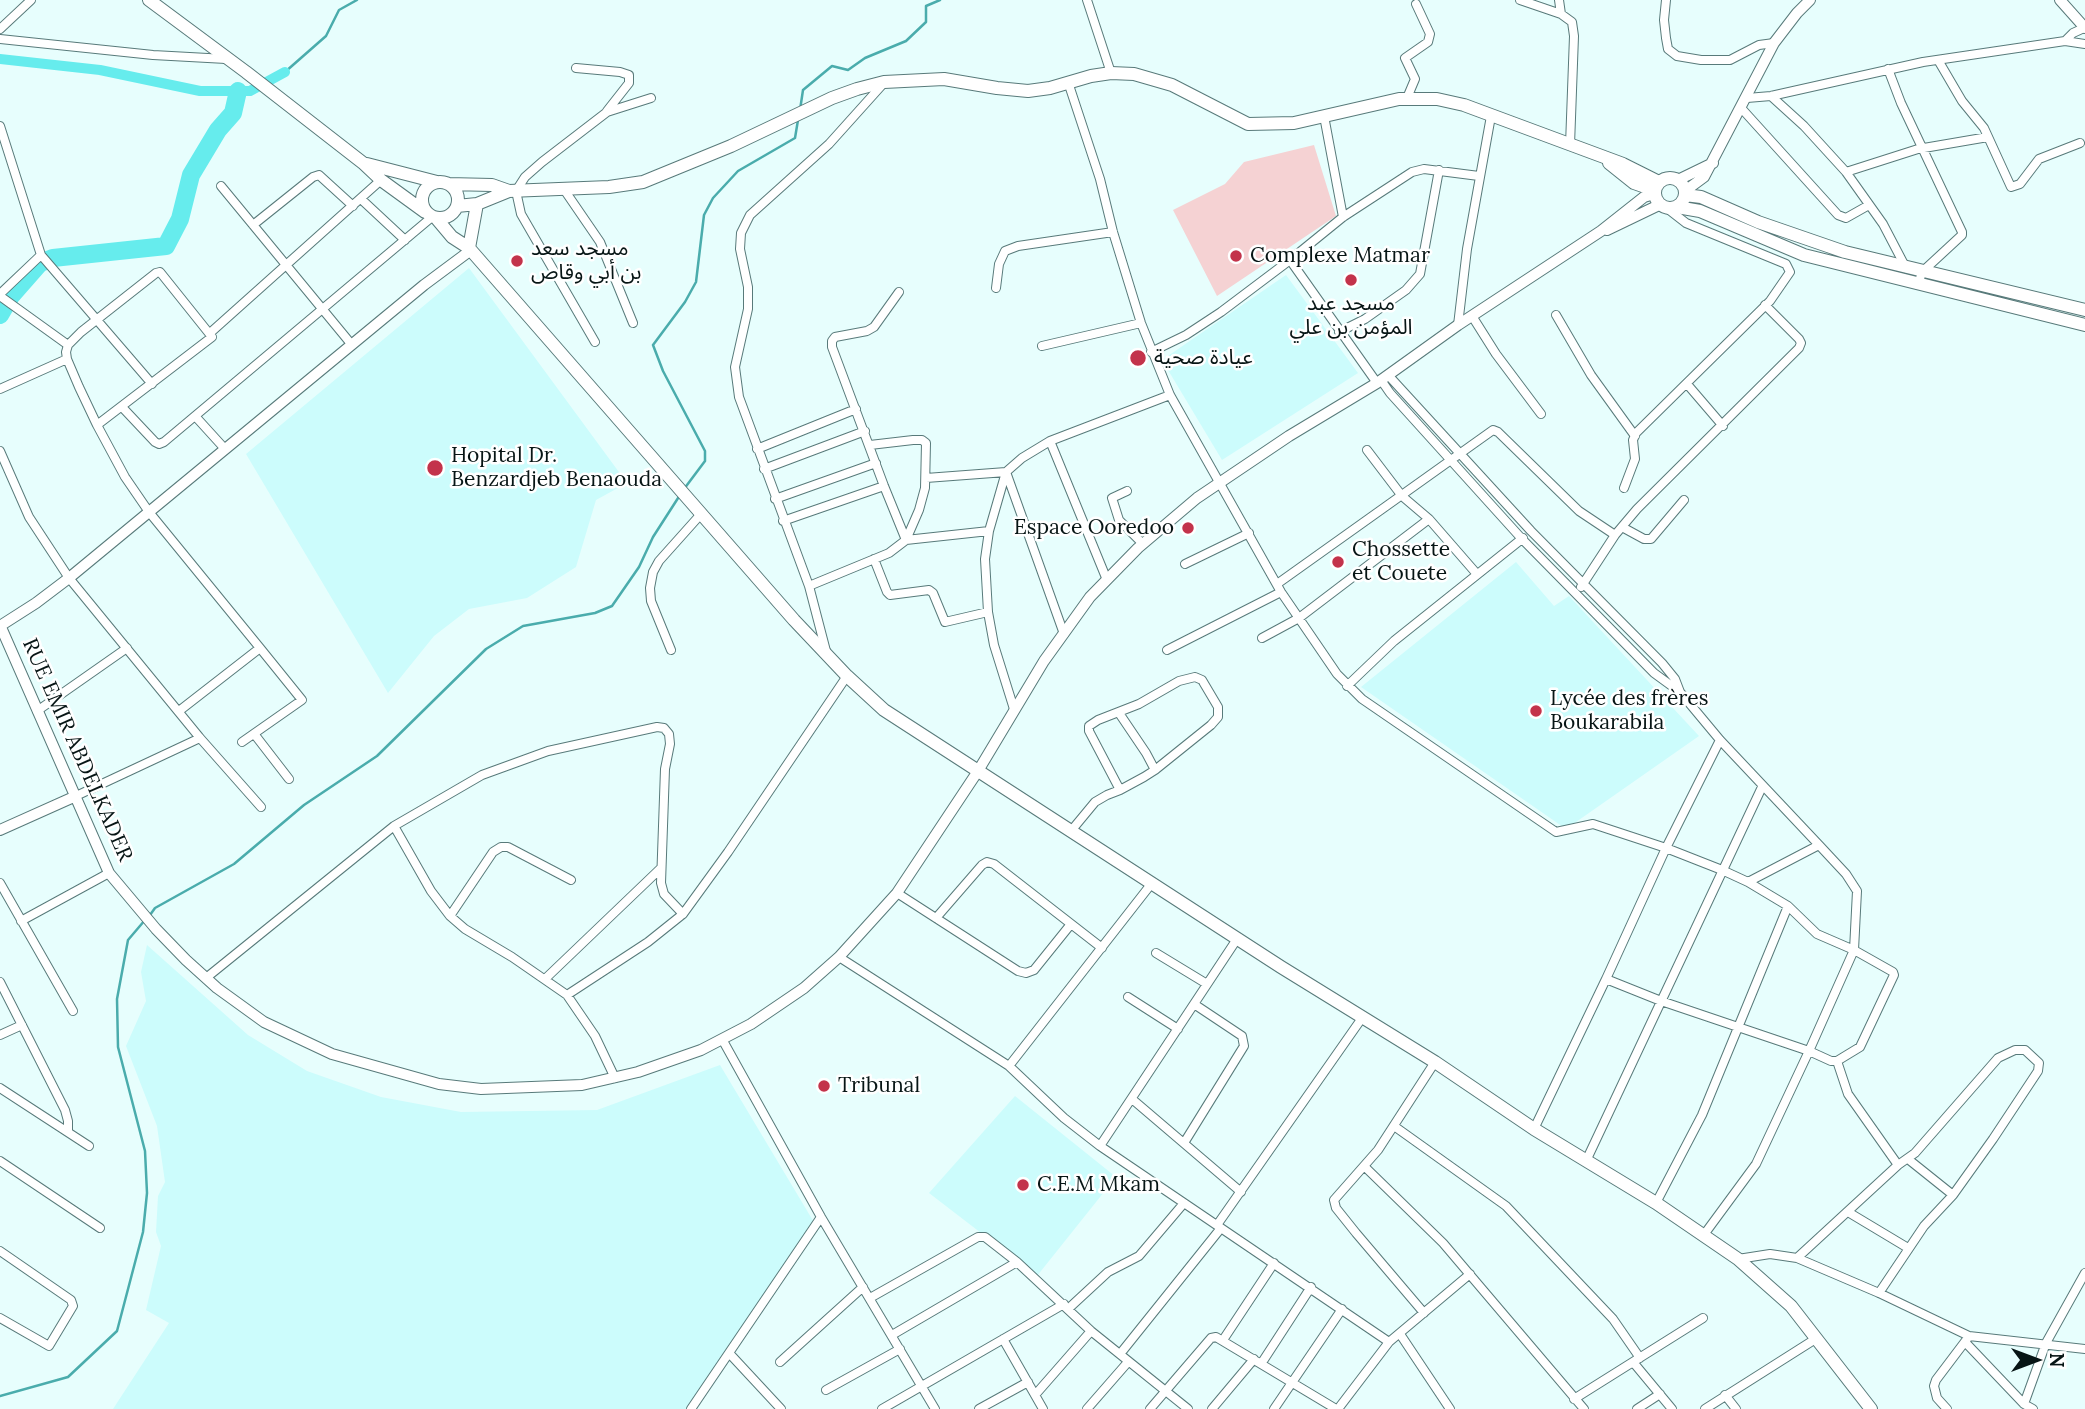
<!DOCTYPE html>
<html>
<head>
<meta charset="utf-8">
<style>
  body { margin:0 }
  #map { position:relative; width:2085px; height:1409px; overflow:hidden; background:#e7fefd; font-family:Lora,serif }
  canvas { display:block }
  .north { position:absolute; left:2001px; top:1325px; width:70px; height:70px; -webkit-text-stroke:5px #fff; paint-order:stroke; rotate:90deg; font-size:19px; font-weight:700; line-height:28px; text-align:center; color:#071515 }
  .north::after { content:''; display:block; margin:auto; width:24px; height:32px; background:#071515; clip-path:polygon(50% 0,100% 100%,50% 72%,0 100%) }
</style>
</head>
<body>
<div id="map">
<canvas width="2085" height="1409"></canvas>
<div class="north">N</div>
</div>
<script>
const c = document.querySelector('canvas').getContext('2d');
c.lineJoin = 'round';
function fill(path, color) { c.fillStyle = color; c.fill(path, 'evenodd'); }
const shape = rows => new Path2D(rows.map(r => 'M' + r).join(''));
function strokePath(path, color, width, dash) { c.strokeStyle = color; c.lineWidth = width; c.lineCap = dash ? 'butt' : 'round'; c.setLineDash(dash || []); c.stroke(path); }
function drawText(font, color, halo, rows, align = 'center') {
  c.font = font + ' Lora,"Noto Sans Arabic",serif'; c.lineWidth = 5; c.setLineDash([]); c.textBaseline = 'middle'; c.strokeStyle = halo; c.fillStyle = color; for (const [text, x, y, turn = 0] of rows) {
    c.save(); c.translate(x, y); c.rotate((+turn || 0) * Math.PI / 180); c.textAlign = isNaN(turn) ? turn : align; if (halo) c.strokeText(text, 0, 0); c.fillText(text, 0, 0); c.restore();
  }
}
fill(shape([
  [469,268,627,483,596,500,576,567,527,598,469,609,434,636,388,693,246,454],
  [1286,275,1358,373,1222,460,1162,360],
  [1516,562,1554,606,1569,596,1699,736,1566,829,1361,687],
  [147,945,248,1035,307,1071,381,1097,461,1112,597,1110,720,1065,815,1224,689,1409,113,1409,169,1323,146,1310,161,1246,156,1232,158,1196,165,1182,157,1126,126,1046,146,1001,141,972],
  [1015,1096,1116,1177,1037,1276,929,1193]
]), '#ccfcfc');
fill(shape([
  [1314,145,1336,216,1217,296,1173,210,1225,184,1244,162]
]), '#f5d2d3');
strokePath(shape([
  [285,72,326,36,339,10,357,0],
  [800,110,803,90,832,66,848,70,865,58,906,41,926,22,926,6,940,0],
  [684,489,705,461,705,451,663,371,653,345,685,302,696,282,704,215,713,198,738,171,795,138,798,120],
  [150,915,155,908,234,864,304,805,377,756,486,649,523,626,595,613,612,606,639,567,653,537,680,495],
  [0,1396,68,1377,117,1331,143,1232,147,1193,145,1151,118,1047,117,999,128,940,145,920]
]), '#4aacac', 2.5);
strokePath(shape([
  [0,59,100,70,200,91,250,91,285,72]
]), '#66eced', 10);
strokePath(shape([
  [0,315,11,296,40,263,53,258,166,246,180,219,191,175,218,130,233,113,238,91]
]), '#66eced', 18);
const street = shape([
  [1087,0,1111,73],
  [1520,0,1561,14,1572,22,1574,36,1570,145],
  [1559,0,1561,14],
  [1666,0,1664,20,1666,38,1668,49,1677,56,1701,60,1730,60,1759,45,1774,43],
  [0,29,31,0],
  [0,39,153,55,226,59],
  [2065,41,2073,33,2084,28],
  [1938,60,1962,101,1984,128,2011,187,2020,184,2039,159,2080,143],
  [576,68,620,72,629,75,629,83,607,111],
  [1888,69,1901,103,1962,232,1962,235,1922,272,1918,285],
  [1068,82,1100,179,1113,232,1141,323,1170,395,1281,592,1337,674,1362,699,1556,832,1593,824,1666,848,1722,870,1748,882,1788,906,1702,1115,1656,1203],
  [1771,96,1804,126,1846,172,1883,224,1906,268],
  [1407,98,1415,79,1405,58,1428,42,1430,34,1416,4],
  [1747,98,1771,96,1923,62,2065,41,2085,44],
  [1742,109,1838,215,1846,218,1869,205],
  [1324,116,1343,217],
  [0,126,41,255,152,384],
  [1846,172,1918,149,1988,137],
  [221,186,352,345],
  [563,188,600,242,633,323],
  [361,199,405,240],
  [253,225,313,177,319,175,353,206],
  [996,288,999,264,1005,251,1018,246,1113,232],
  [899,292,874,327,867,331,835,337,832,341,832,347,884,486,906,540,989,531],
  [0,294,41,255],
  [0,296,68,345],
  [1556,315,1591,375,1635,436],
  [1472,316,1496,354,1541,414],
  [1458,325,1467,249,1491,116],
  [1339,332,1365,319,1406,290,1420,274,1439,170],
  [210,333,381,180],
  [595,342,521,214,516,191,525,177,542,162,607,112,651,98],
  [1042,346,1141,323],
  [1151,352,1186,335,1221,312,1290,260],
  [1388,375,1531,531,1662,663,1675,679,1680,692],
  [1381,380,1390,393,1522,539,1654,673,1680,692,1720,740,1819,845,1748,882],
  [1377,383,1290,260,1343,217,1412,172,1424,169,1479,176],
  [1687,384,1723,426],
  [0,389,67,359],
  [122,407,155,442,159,444,164,442,432,217],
  [195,416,225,449],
  [97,425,212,337,160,272,156,273,81,332,68,345,66,352,67,359,79,387,97,425,125,477,149,512,260,648,179,711],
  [1050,441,1107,580],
  [757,449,856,409],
  [1367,450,1402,496,1429,519,1476,573],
  [0,451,29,517,69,578,200,738,261,807],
  [764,469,865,431],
  [926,478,1006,472,1064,634],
  [1624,488,1635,459,1633,440,1636,433,1770,301,1790,272,1786,264,1686,223,1668,209],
  [1127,491,1112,498,1119,520,1143,544],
  [775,499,876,463],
  [783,521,884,486],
  [1622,527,1644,539,1651,539,1684,500],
  [874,559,887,592,890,595,929,590,933,593,945,622,988,612],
  [1185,564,1249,533],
  [1277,584,1493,430,1498,432,1579,511,1615,535],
  [809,586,889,553,906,540,919,510,925,488,926,443,922,440,913,440,870,445],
  [1581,587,1615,535,1637,509,1799,348,1801,343,1799,339,1765,305],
  [1262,638,1299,618,1429,519],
  [671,650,651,601,650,588,653,572,659,561,701,514],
  [1167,650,1281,592],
  [826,651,809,586,739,397,735,367,748,309,748,287,740,249,741,233,750,215,829,144,882,85],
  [1347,686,1394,641,1523,538],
  [1014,709,994,645,988,612,985,559,989,531,1006,472,1022,458,1050,441,1170,395],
  [37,711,127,648],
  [1119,713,1146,753,1155,770],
  [255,735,289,779],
  [242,742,302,700,260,648],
  [76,796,200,738],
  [394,826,431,891,450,916,465,929,512,957,567,995,648,942,683,914,728,852,847,676],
  [1071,831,1095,802,1107,795,1120,790,1144,777,1155,770,1211,725,1218,717,1218,707,1202,680,1195,677,1179,681,1139,704,1098,720,1089,726,1089,731,1120,790],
  [0,883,73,1011],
  [897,893,1018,971,1026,973,1034,970,1071,924],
  [1788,906,1817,934,1854,950,1893,972,1894,975,1860,1047,1837,1061,1831,1061,1809,1051,1854,950,1857,891,1846,874,1819,845],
  [450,916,493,852,501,847,508,847,571,880],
  [936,918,982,865,987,862,994,864,1102,948],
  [21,921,109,873],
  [1156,953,1207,984],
  [839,957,1009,1066,1064,1118,1100,1146,1389,1342],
  [206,978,394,826,482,775,548,751,657,727,664,728,669,734,670,744,665,769,661,883,664,894,683,914],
  [545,979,661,868],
  [0,982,65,1110,68,1121,68,1132],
  [567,995,595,1036,615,1078],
  [1128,997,1178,1029],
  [0,1035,22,1025],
  [722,1039,821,1217,935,1409],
  [1837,1061,1848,1094,1898,1165],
  [1009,1066,1152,883],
  [0,1088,89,1146],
  [1132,1099,1241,1192],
  [1394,1126,1506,1206,1613,1319,1640,1358],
  [1534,1129,1606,979],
  [1184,1143,1244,1046,1242,1036,1194,1004],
  [1100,1146,1237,939],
  [1908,1159,1953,1195],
  [0,1161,100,1228],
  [1586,1161,1762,787],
  [1364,1166,1443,1243,1584,1409],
  [1848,1212,1908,1248],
  [1217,1225,1362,1018],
  [1703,1236,1756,1164,1809,1051,1661,1001,1606,979,1666,848,1720,740],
  [0,1251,71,1300,73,1306,49,1346,0,1318],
  [1797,1258,1879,1293,1969,1336,2085,1349],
  [1738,1259,1770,1254,1797,1258,1898,1165,1915,1153,1998,1058,2015,1050,2025,1050,2039,1063,2038,1071,1993,1139,1953,1195,1924,1226,1879,1293],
  [870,1298,978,1237,985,1237,1017,1262,1091,1331,1188,1409],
  [1068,1309,1108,1272,1139,1256,1184,1203],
  [1424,1313,1356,1233,1336,1208,1334,1200,1378,1150,1435,1062],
  [1400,1334,1450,1409],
  [892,1335,1017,1262],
  [1003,1339,1043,1409],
  [1223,1340,1274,1263],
  [1965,1342,2024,1404,2033,1409],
  [729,1353,781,1409],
  [1120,1354,1221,1228],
  [780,1362,863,1287],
  [1633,1362,1672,1409],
  [1261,1364,1311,1287],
  [826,1390,900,1349],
  [1035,1395,1091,1331],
  [1725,1395,1736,1409],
  [1574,1399,1703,1318],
  [2024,1404,2046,1343,2085,1273],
  [691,1409,821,1217],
  [882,1409,1064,1304],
  [979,1409,1028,1382],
  [1087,1409,1128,1362],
  [1150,1409,1211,1338,1216,1337,1336,1409],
  [1212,1409,1254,1359],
  [1274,1409,1342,1309],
  [1338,1409,1389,1342,1470,1274],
  [1637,1409,1660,1394],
  [1705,1409,1817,1338],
  [1947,1409,1937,1398,1934,1386,1936,1380,1967,1339]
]);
const secondary = shape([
  [2060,0,2085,28],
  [1678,180,1713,163],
  [1685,191,1704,177,1774,43,1797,13,1810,0],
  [1607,230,1659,205],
  [0,625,109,873,156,929,186,960,217,988,264,1022,332,1054,439,1084,481,1089,582,1085,638,1072,701,1050,751,1024,804,988,839,957,897,893,978,771,1044,661,1090,597,1138,548,1197,498,1289,436,1377,383,1458,325,1601,231,1644,197,1654,194],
  [0,626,36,603,69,578,424,285,471,250],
  [0,830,76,796]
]);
const primary = shape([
  [149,0,246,72,363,163,381,180,425,212],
  [1609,163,1634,183,1654,190],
  [367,164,437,182],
  '1655 193a15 15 0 1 1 30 0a15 15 0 1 1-30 0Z',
  '422 200a18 18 0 1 1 36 0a18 18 0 1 1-36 0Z',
  [448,184,492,185,509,191],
  [1685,195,1701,197,1758,222,1845,252,2085,310],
  [457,206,477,204,509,191,609,187,643,182,731,146,832,98,857,89,884,82,944,79,997,88,1028,91,1050,88,1091,76,1111,73,1134,74,1172,85,1248,124,1294,123,1399,99,1437,99,1464,105,1623,164,1659,182],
  [1677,207,1700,211,1804,255,2085,325],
  [436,218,452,237,469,248,794,620,847,676,884,710,1281,967,1435,1062,1534,1129,1656,1203,1738,1259,1791,1306,1871,1409],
  [469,248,477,204]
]);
strokePath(street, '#587a7a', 10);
strokePath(secondary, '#587a7a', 12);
strokePath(primary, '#587a7a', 14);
strokePath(street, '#fff', 8);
strokePath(secondary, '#fff', 10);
strokePath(primary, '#fff', 12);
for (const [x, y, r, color] of [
  [1236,256,7,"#c3334b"],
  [517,261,7,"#c3334b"],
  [1351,280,7,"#c3334b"],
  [1138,358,9,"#c3334b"],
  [435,468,9,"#c3334b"],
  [1188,528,7,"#c3334b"],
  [1338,562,7,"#c3334b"],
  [1536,711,7,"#c3334b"],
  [824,1086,7,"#c3334b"],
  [1023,1185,7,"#c3334b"]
]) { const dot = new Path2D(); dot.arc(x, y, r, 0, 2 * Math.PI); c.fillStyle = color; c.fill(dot); strokePath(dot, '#fff', 2.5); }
drawText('21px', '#071515', '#fff', [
  ["مسجد سعد",531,249],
  ["بن أبي وقاص",531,273],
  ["Complexe Matmar",1250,256],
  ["مسجد عبد",1351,304,"center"],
  ["المؤمن بن علي",1351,328,"center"],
  ["عيادة صحية",1154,358],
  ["Hopital Dr.",451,456],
  ["Benzardjeb Benaouda",451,480],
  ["Espace Ooredoo",1174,528,"right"],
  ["Chossette",1352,550],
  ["et Couete",1352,574],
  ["Lycée des frères",1550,699],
  ["Boukarabila",1550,723],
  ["Tribunal",838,1086],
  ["C.E.M Mkam",1037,1185]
], 'left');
drawText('21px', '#071515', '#fff', [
  ["RUE EMIR ABDELKADER",77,750,66]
]);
</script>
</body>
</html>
